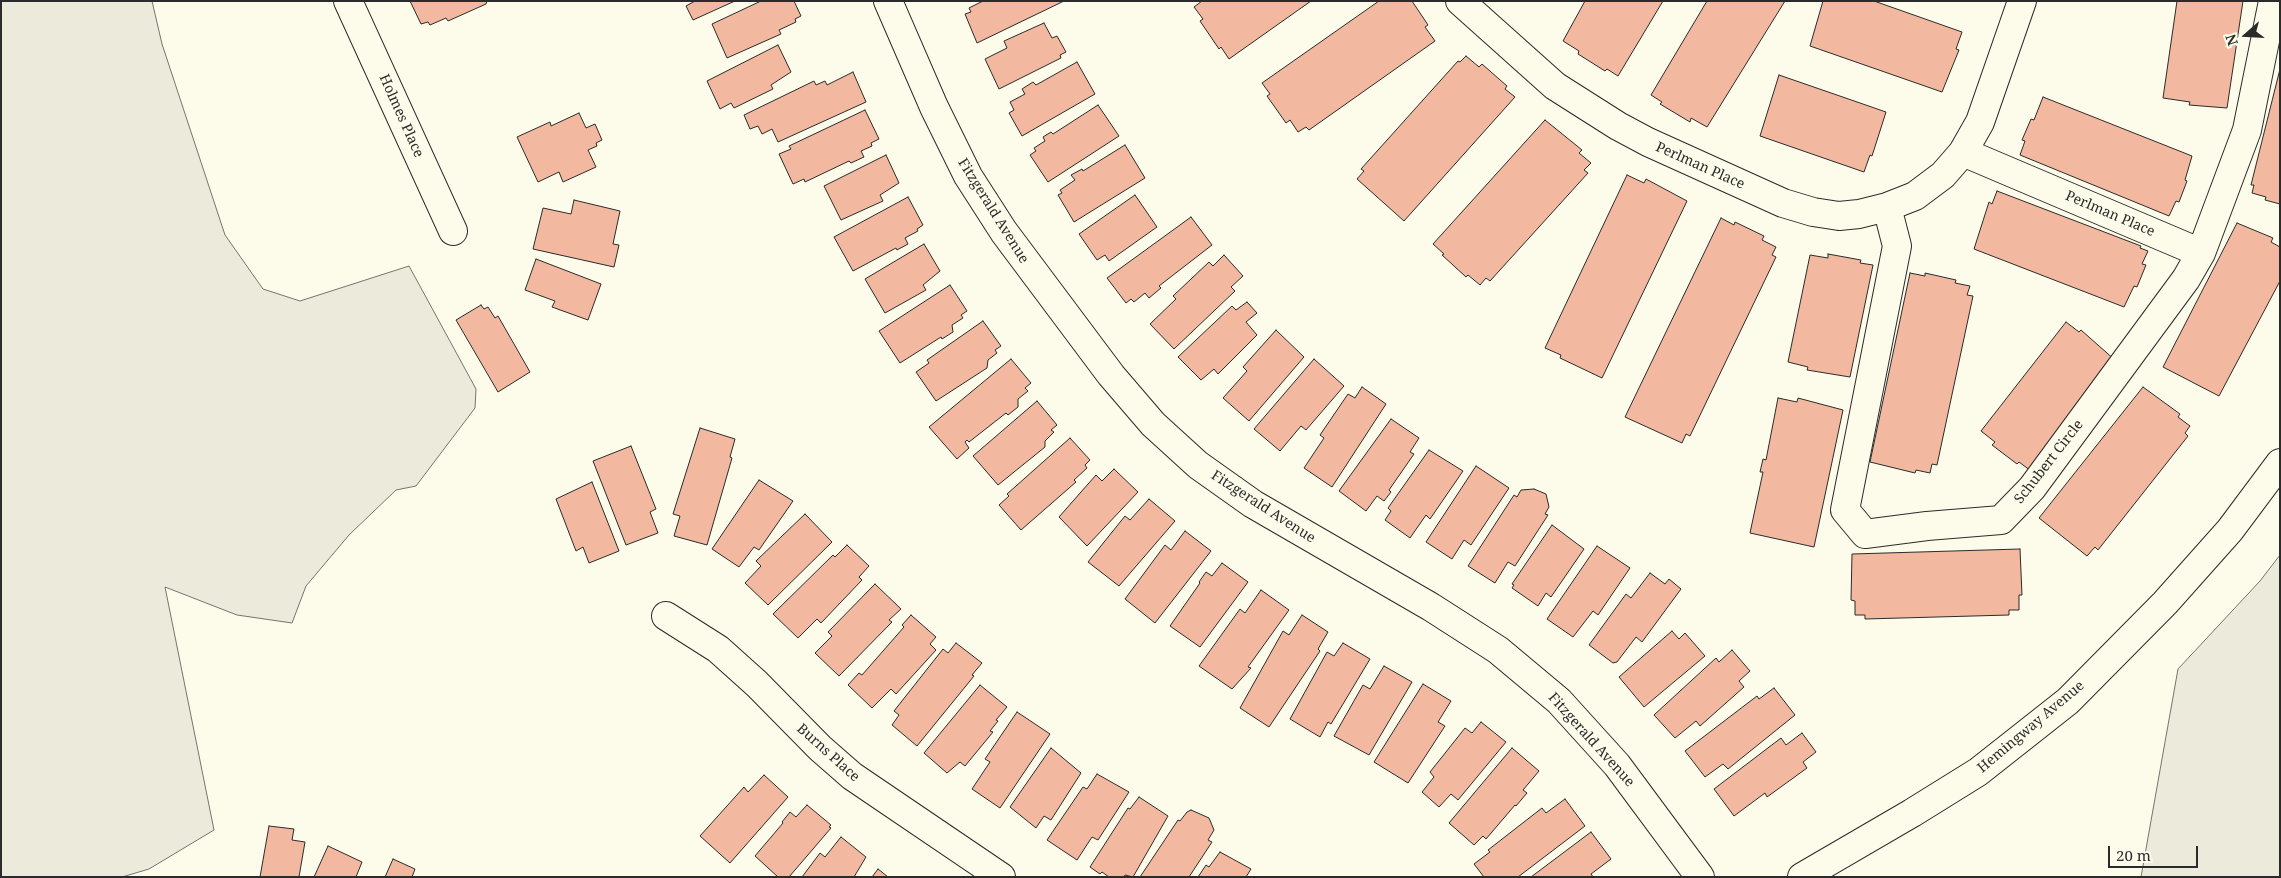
<!DOCTYPE html>
<html>
<head>
<meta charset="utf-8">
<style>
  body { margin:0 }
  #map { position:relative; width:2281px; height:878px; overflow:hidden; background:#fdfbea; font-family:"Noto Serif",serif }
  canvas { display:block }
  .frame { position:absolute; inset:0; border:2px solid #2b2b2b; pointer-events:none }
  .north { position:absolute; left:2221px; top:10px; width:50px; height:50px; -webkit-text-stroke:4px #fdfbea; paint-order:stroke; rotate:251deg; font-size:14px; font-weight:700; line-height:20px; text-align:center; color:#2b2b2b }
  .north::after { content:''; display:block; margin:auto; width:18px; height:22px; background:#2b2b2b; clip-path:polygon(50% 0,100% 100%,50% 72%,0 100%) }
  .scale { position:absolute; left:2108px; top:846px; width:90px; height:22px; box-sizing:border-box; border:2px solid #2b2b2b; border-top:0; padding-left:6px; font-size:15px; line-height:18px; white-space:nowrap; color:#2b2b2b; -webkit-text-stroke:4px #fdfbea; paint-order:stroke }
</style>
</head>
<body>
<div id="map">
<canvas width="2281" height="878"></canvas>
<div class="frame"></div>
<div class="north">N</div>
<div class="scale">20 m</div>
</div>
<script>
const c = document.querySelector('canvas').getContext('2d');
c.lineJoin = 'round';
function fill(path, color) { c.fillStyle = color; c.fill(path, 'evenodd'); }
const shape = rows => new Path2D(rows.map(r => 'M' + r).join(''));
function strokePath(path, color, width, dash) { c.strokeStyle = color; c.lineWidth = width; c.lineCap = dash ? 'butt' : 'round'; c.setLineDash(dash || []); c.stroke(path); }
function drawText(font, color, halo, rows, align = 'center') {
  c.font = font + ' "Noto Serif",serif'; c.lineWidth = 4; c.setLineDash([]); c.textBaseline = 'middle'; c.strokeStyle = halo; c.fillStyle = color; for (const [text, x, y, turn = 0] of rows) {
    c.save(); c.translate(x, y); c.rotate((+turn || 0) * Math.PI / 180); c.textAlign = isNaN(turn) ? turn : align; if (halo) c.strokeText(text, 0, 0); c.fillText(text, 0, 0); c.restore();
  }
}
const green = shape([
  [1,1,152,1,162,44,225,235,263,289,300,301,409,266,476,389,475,408,416,486,396,490,349,535,306,586,292,623,237,615,165,587,214,830,149,869,122,877,1,877,1,1],
  [2280,555,2280,877,2141,877,2178,669,2260,581,2280,555]
]);
fill(green, '#ecebdb');
strokePath(green, '#74746e', 1);
const building = shape([
  [410,1,487,1,486,4,448,21,446,18,430,25,428,22,421,24,410,1],
  [735,1,693,20,686,6,695,1,735,1],
  [761,1,794,1,801,16,795,19,796,22,779,30,781,34,727,58,712,24,761,1],
  [1064,1,977,43,965,14,971,12,969,8,983,1,1064,1],
  [1202,1,1311,1,1229,59,1221,47,1219,49,1200,21,1203,19,1194,7,1202,1],
  [1379,1,1412,1,1428,25,1425,27,1435,41,1309,130,1306,127,1298,132,1290,120,1286,123,1267,96,1270,94,1262,83,1379,1],
  [1585,1,1663,1,1618,76,1607,69,1605,71,1578,54,1579,51,1563,41,1585,1],
  [1707,1,1785,1,1707,127,1691,118,1690,122,1660,104,1662,102,1651,95,1707,1],
  [1823,1,1874,1,1962,32,1956,49,1959,50,1942,92,1810,46,1823,1],
  [2177,1,2243,1,2227,108,2189,105,2190,102,2163,98,2177,1],
  [1044,23,1052,38,1057,36,1066,52,1060,55,1061,58,999,89,985,59,1007,48,1004,41,1044,23],
  [778,45,791,72,771,85,773,89,734,108,731,103,720,109,707,81,778,45],
  [1466,56,1479,67,1482,64,1507,86,1505,89,1515,97,1404,221,1357,179,1364,171,1361,169,1458,61,1460,62,1466,56],
  [1077,62,1095,94,1022,136,1009,113,1014,110,1010,102,1025,94,1022,89,1033,82,1036,85,1077,62],
  [2280,69,2280,204,2265,200,2266,197,2252,193,2254,185,2251,185,2280,69],
  [853,72,866,102,778,142,772,129,762,134,758,126,750,129,744,115,814,81,816,85,825,81,827,85,853,72],
  [1779,75,1886,112,1872,156,1870,155,1864,172,1760,136,1779,75],
  [2043,97,2192,156,2185,180,2187,181,2179,202,2176,201,2169,216,2020,155,2025,141,2022,140,2031,119,2034,120,2043,97],
  [1098,105,1119,136,1048,182,1030,155,1036,151,1034,148,1045,141,1043,137,1051,132,1053,134,1098,105],
  [865,110,879,139,871,143,872,146,861,151,864,157,851,163,849,161,805,182,804,179,793,184,779,154,791,149,789,146,865,110],
  [579,113,586,128,595,124,602,140,596,143,597,146,588,150,596,167,563,182,559,172,538,182,517,137,550,122,551,126,579,113],
  [1545,120,1582,150,1579,153,1591,163,1584,170,1588,173,1490,281,1486,278,1480,285,1468,275,1466,277,1442,255,1444,254,1433,244,1545,120],
  [1125,145,1145,178,1074,222,1058,195,1062,193,1060,190,1075,180,1071,175,1082,169,1083,171,1125,145],
  [886,155,899,183,880,195,883,201,841,220,824,186,886,155],
  [1627,175,1644,183,1646,179,1687,201,1602,378,1560,358,1561,355,1545,348,1627,175],
  [1997,191,2141,246,2140,248,2148,251,2142,264,2146,265,2137,287,2134,286,2124,307,1974,249,1989,202,1992,204,1997,191],
  [1135,195,1157,227,1109,261,1105,255,1097,260,1079,234,1135,195],
  [908,197,923,225,917,229,918,231,905,238,908,244,897,250,896,248,853,271,834,237,908,197],
  [574,200,620,211,613,244,619,245,614,267,533,249,543,208,571,214,574,200],
  [1191,217,1212,245,1159,286,1161,288,1149,298,1145,293,1134,302,1131,299,1126,303,1107,278,1191,217],
  [1721,218,1734,225,1735,222,1764,236,1762,240,1776,247,1772,255,1776,257,1690,436,1686,434,1682,443,1625,417,1721,218],
  [2237,223,2273,238,2271,242,2280,247,2280,281,2219,396,2163,367,2237,223],
  [924,244,940,271,923,285,926,290,885,313,865,279,924,244],
  [1828,254,1861,260,1860,263,1873,265,1850,377,1807,370,1808,367,1788,362,1810,255,1828,258,1828,254],
  [1224,255,1243,276,1231,287,1235,291,1174,349,1150,324,1176,299,1173,296,1209,262,1213,266,1224,255],
  [536,259,601,284,588,320,552,307,555,301,525,290,536,259],
  [1910,273,1925,276,1925,273,1956,280,1955,283,1970,286,1967,295,1973,296,1937,465,1932,464,1930,473,1916,470,1915,473,1870,462,1910,273],
  [950,285,967,311,961,315,963,318,952,325,953,332,942,339,941,337,900,363,879,331,950,285],
  [1247,302,1257,313,1246,322,1257,335,1218,374,1214,369,1201,380,1178,357,1232,306,1236,310,1247,302],
  [481,305,484,309,488,307,495,318,498,316,530,372,498,392,456,320,481,305],
  [983,321,1001,346,995,350,997,353,988,360,987,368,936,401,916,372,929,363,927,360,983,321],
  [2066,322,2079,332,2081,330,2116,361,2031,471,2019,462,2017,464,1992,445,1995,442,1981,431,2066,322],
  [1276,330,1304,357,1249,421,1223,398,1247,371,1243,367,1276,330],
  [1011,359,1031,383,1025,388,1028,391,1018,399,1018,407,1008,415,1006,413,969,442,967,440,965,442,969,448,957,459,929,427,1011,359],
  [1314,359,1344,386,1306,430,1301,426,1280,451,1254,429,1314,359],
  [1362,387,1386,404,1332,487,1304,468,1324,438,1320,435,1348,394,1355,398,1362,387],
  [2143,387,2180,414,2178,417,2190,426,2185,433,2188,436,2098,550,2095,547,2087,556,2039,518,2143,387],
  [1778,398,1797,402,1798,398,1843,410,1814,547,1750,533,1763,472,1760,472,1763,459,1766,460,1778,398],
  [1037,401,1057,425,1051,430,1054,432,1045,441,1045,447,998,485,973,456,1037,401],
  [1391,419,1419,438,1410,452,1414,454,1389,490,1391,492,1384,501,1377,496,1366,511,1339,491,1391,419],
  [700,428,735,439,730,457,732,458,707,545,674,536,680,516,673,514,700,428],
  [1070,438,1090,460,1085,465,1087,468,1074,480,1076,482,1021,530,999,505,1009,496,1007,494,1070,438],
  [631,446,656,509,650,512,658,533,626,545,593,461,631,446],
  [1429,450,1463,471,1430,519,1426,515,1410,538,1385,520,1391,511,1388,508,1429,450],
  [1476,466,1509,488,1471,545,1464,540,1452,559,1426,542,1476,466],
  [1114,469,1138,492,1087,546,1059,517,1096,475,1102,481,1114,469],
  [759,480,793,501,759,550,754,547,739,567,712,549,759,480],
  [592,482,619,551,589,563,583,547,576,551,556,499,592,482],
  [1534,489,1546,494,1549,507,1545,514,1548,515,1515,566,1508,562,1495,583,1468,566,1514,495,1517,497,1521,490,1534,489],
  [1149,499,1175,521,1119,586,1088,562,1125,516,1130,520,1149,499],
  [805,514,832,542,768,605,745,583,761,566,756,561,805,514],
  [1552,525,1584,549,1551,597,1546,593,1538,606,1512,588,1514,585,1512,584,1552,525],
  [1185,531,1211,551,1155,623,1125,599,1165,545,1171,550,1185,531],
  [847,545,869,566,859,577,862,580,821,623,817,619,798,638,773,614,833,555,835,557,847,545],
  [1597,546,1630,568,1598,615,1593,611,1573,637,1547,619,1597,546],
  [2020,549,2022,595,2019,595,2019,610,2009,610,2009,615,1865,619,1865,615,1855,615,1855,601,1851,600,1852,554,2020,549],
  [1222,563,1248,582,1200,647,1170,626,1200,583,1199,582,1206,572,1212,576,1222,563],
  [1650,573,1665,584,1669,579,1681,589,1642,642,1636,637,1617,662,1613,663,1589,645,1626,594,1631,598,1650,573],
  [875,584,901,609,889,620,892,622,839,676,815,653,832,636,828,632,875,584],
  [1261,590,1289,610,1248,667,1251,668,1232,689,1199,666,1240,609,1245,613,1261,590],
  [911,615,936,637,930,644,936,650,896,694,891,689,872,708,848,685,859,673,862,675,904,627,902,625,911,615],
  [1302,615,1328,632,1318,649,1320,651,1269,727,1240,708,1283,631,1289,635,1302,615],
  [1672,631,1679,639,1685,633,1705,656,1644,707,1619,677,1672,631],
  [956,643,982,663,972,675,974,676,917,746,892,725,899,715,894,711,943,649,948,653,956,643],
  [1343,643,1370,659,1331,724,1328,722,1320,737,1290,719,1327,652,1334,656,1343,643],
  [1732,650,1750,671,1739,681,1744,687,1700,726,1696,721,1675,738,1654,715,1716,658,1719,662,1732,650],
  [1384,666,1412,682,1369,755,1334,736,1363,685,1370,689,1384,666],
  [1423,684,1451,701,1438,722,1445,726,1408,783,1374,762,1423,684],
  [980,685,1007,707,996,720,998,721,990,731,993,732,965,766,960,762,947,773,924,753,980,685],
  [1774,688,1795,715,1728,769,1723,764,1705,777,1685,751,1757,696,1759,699,1774,688],
  [1017,712,1050,734,1000,808,972,789,990,762,985,759,1017,712],
  [1481,722,1506,742,1458,800,1451,794,1439,807,1422,792,1434,777,1430,772,1465,728,1472,733,1481,722],
  [1802,733,1816,752,1803,762,1807,768,1767,797,1765,793,1734,816,1714,789,1781,738,1786,745,1802,733],
  [1051,748,1081,773,1051,820,1044,816,1036,828,1010,807,1051,748],
  [1512,748,1539,771,1523,790,1527,793,1516,806,1515,805,1486,839,1483,836,1474,845,1449,823,1512,748],
  [1097,774,1129,792,1098,840,1092,837,1077,860,1047,840,1083,787,1087,789,1097,774],
  [764,775,788,797,730,863,700,836,744,787,748,792,764,775],
  [1139,797,1168,816,1133,877,1125,875,1124,877,1109,877,1102,872,1100,874,1090,867,1128,808,1130,809,1139,797],
  [1565,799,1585,826,1518,877,1484,877,1474,864,1490,852,1488,850,1542,808,1546,813,1565,799],
  [807,805,831,825,829,827,831,828,789,877,778,877,755,856,783,823,782,822,790,812,796,817,807,805],
  [1191,810,1209,818,1214,830,1208,840,1212,842,1189,877,1140,877,1178,820,1180,821,1187,812,1191,810],
  [269,826,294,829,292,840,305,842,299,877,260,877,269,826],
  [1591,832,1611,859,1591,874,1593,877,1531,877,1591,832],
  [841,837,866,857,854,877,802,877,820,853,825,857,841,837],
  [328,846,362,862,356,877,314,877,328,846],
  [1220,852,1251,869,1246,877,1198,877,1206,865,1209,867,1220,852],
  [393,859,415,869,412,877,385,877,393,859],
  [878,869,888,877,872,877,878,869]
]);
fill(building, '#f2b8a0');
strokePath(building, '#2b2b2b', 1);
const minor = shape([
  [348,1,453,231],
  [888,1,934,107,968,176,1004,232,1111,375,1153,424,1198,465,1253,504,1431,607,1498,650,1559,701,1617,765,1700,877],
  [1460,1,1555,86,1618,126,1648,142,1783,203,1813,212,1839,216,1859,214,1887,207,1915,196,1943,175,1963,152,1980,122,2022,1],
  [1963,152,2201,253],
  [1887,207,1897,246,1845,510,1865,534,1927,526,2001,520,2032,488,2186,279,2201,253,2247,130,2273,1],
  [666,616,718,649,757,684,820,748,852,776,1001,877]
]);
const major = shape([
  [1802,877,1912,813,1978,772,2068,701,2165,603,2230,530,2280,463]
]);
strokePath(minor, '#2b2b2b', 30);
strokePath(major, '#2b2b2b', 30);
strokePath(minor, '#fdfbea', 28);
strokePath(major, '#fdfbea', 28);
drawText('14px', '#2b2b2b', '#fdfbea', [
  ["Holmes Place",401,116,66],
  ["Perlman Place",1700,166,24],
  ["Fitzgerald Avenue",993,211,58],
  ["Perlman Place",2110,214,23],
  ["Schubert Circle",2049,462,-52],
  ["Fitzgerald Avenue",1263,507,33],
  ["Hemingway Avenue",2031,727,-40],
  ["Fitzgerald Avenue",1591,740,48],
  ["Burns Place",828,753,42]
]);
</script>
</body>
</html>
